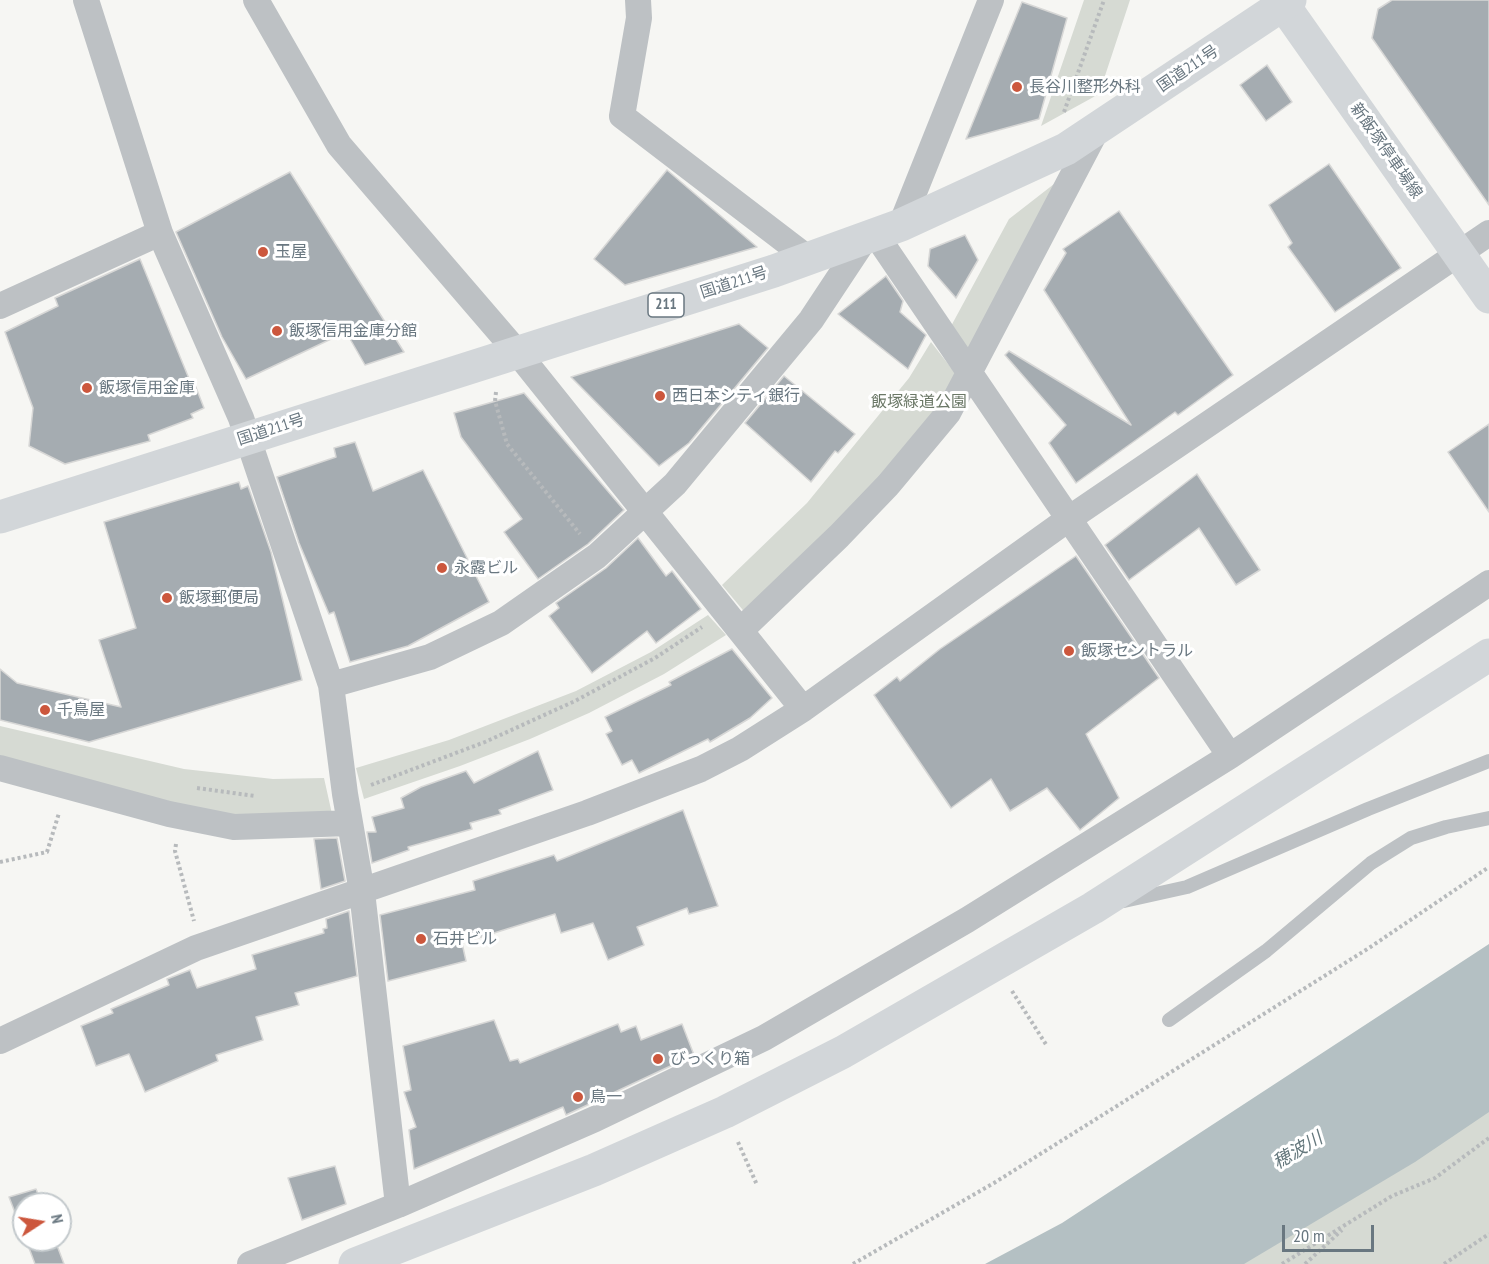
<!DOCTYPE html>
<html>
<head>
<meta charset="utf-8">
<style>
  body { margin:0 }
  #map { position:relative; width:1489px; height:1264px; overflow:hidden; background:#f6f6f3; font-family:"PT Sans Narrow",sans-serif }
  canvas { display:block }
  .north { position:absolute; left:12px; top:1192px; width:60px; height:60px; box-sizing:border-box; background:#fff; border:2px solid #c3c9cc; border-radius:50%; rotate:78deg; font-size:16px; font-weight:700; line-height:24px; text-align:center; color:#697780 }
  .north::after { content:''; display:block; margin:auto; width:21px; height:27px; background:#cc573d; clip-path:polygon(50% 0,100% 100%,50% 72%,0 100%) }
  .scale { position:absolute; left:1282px; top:1225px; width:92px; height:27px; box-sizing:border-box; border:3px solid #697780; border-top:0; padding-left:8px; font-size:18px; line-height:21px; white-space:nowrap; color:#697780; -webkit-text-stroke:4px #fff; paint-order:stroke }
</style>
</head>
<body>
<div id="map">
<canvas width="1489" height="1264"></canvas>
<div class="north">N</div>
<div class="scale">20 m</div>
</div>
<script>
const c = document.querySelector('canvas').getContext('2d');
c.lineJoin = 'round';
function fill(path, color) { c.fillStyle = color; c.fill(path, 'evenodd'); }
const shape = rows => new Path2D(rows.map(r => 'M' + r).join(''));
function strokePath(path, color, width, dash) { c.strokeStyle = color; c.lineWidth = width; c.lineCap = dash ? 'butt' : 'round'; c.setLineDash(dash || []); c.stroke(path); }
function drawText(font, color, halo, rows, align = 'center') {
  c.font = font + ' "PT Sans Narrow","Noto Sans JP",sans-serif'; c.lineWidth = 6; c.setLineDash([]); c.textBaseline = 'middle'; c.strokeStyle = halo; c.fillStyle = color; for (const [text, x, y, turn = 0] of rows) {
    c.save(); c.translate(x, y); c.rotate((+turn || 0) * Math.PI / 180); c.textAlign = isNaN(turn) ? turn : align; if (halo) c.strokeText(text, 0, 0); c.fillText(text, 0, 0); c.restore();
  }
}
fill(shape([
  [1084,0,1130,0,1099,94,1041,126],
  [1054,184,970,357,950,328,1009,219],
  [931,342,959,378,942,411,747,615,722,585,807,503,909,378],
  [708,615,726,635,664,674,589,713,530,739,460,766,364,799,356,768,449,740,576,691,651,652],
  [0,726,184,769,273,779,324,778,332,814,223,815,0,758],
  [1489,1109,1489,1264,1236,1264]
]), '#d6dad3');
fill(shape([
  [1489,944,1489,1112,1415,1162,1244,1264,985,1264,1062,1223]
]), '#b4c0c3');
const building = shape([
  [1392,0,1489,0,1489,205,1372,38,1378,9,1392,0],
  [1022,2,1067,18,1039,119,966,139,1022,2],
  [1267,65,1292,102,1266,121,1240,85,1267,65],
  [1329,164,1401,268,1335,312,1288,247,1292,243,1269,205,1329,164],
  [667,170,757,247,625,285,594,259,667,170],
  [290,172,404,352,365,365,346,332,246,379,222,337,176,232,290,172],
  [1119,211,1233,375,1178,415,1175,412,1076,483,1049,443,1066,425,1005,355,1009,351,1131,425,1044,290,1066,253,1063,249,1119,211],
  [965,235,978,260,956,298,928,266,930,249,965,235],
  [140,259,192,386,195,385,204,408,191,414,193,418,148,435,150,441,65,464,29,446,33,408,5,332,58,306,55,298,140,259],
  [886,276,903,301,900,312,926,335,908,369,838,314,886,276],
  [739,324,768,348,689,443,659,466,571,377,739,324],
  [784,376,855,434,838,453,835,451,811,482,745,423,784,376],
  [524,393,624,510,588,544,538,579,504,532,522,519,461,437,454,413,524,393],
  [1489,424,1489,512,1448,452,1489,424],
  [355,442,373,491,423,470,489,602,408,646,350,662,334,612,329,614,299,543,277,477,336,457,334,448,355,442],
  [1197,474,1260,570,1236,585,1199,528,1129,580,1105,545,1197,474],
  [239,482,241,489,248,486,271,552,302,680,89,742,0,720,0,669,17,683,121,707,99,640,136,628,104,522,239,482],
  [638,538,666,576,672,571,701,609,656,643,647,631,592,673,549,616,559,608,556,603,606,568,638,538],
  [1076,556,1159,678,1086,734,1119,798,1080,830,1047,788,1010,811,991,779,951,808,874,695,897,677,900,681,940,649,1076,556],
  [732,649,772,698,750,718,710,742,708,739,639,773,632,760,622,765,606,734,612,731,605,717,671,685,669,682,732,649],
  [538,751,553,790,499,810,501,814,470,823,472,829,408,847,409,850,372,863,367,832,376,832,372,817,404,808,401,798,421,787,466,771,474,783,538,751],
  [683,810,718,906,689,914,687,908,637,927,644,945,608,960,593,923,561,933,555,914,462,943,466,961,388,981,380,915,475,890,473,881,554,855,557,861,683,810],
  [337,838,345,881,321,889,314,839,337,838],
  [349,911,357,976,295,993,299,1005,256,1017,263,1040,216,1055,218,1061,145,1092,129,1054,96,1066,81,1026,113,1013,111,1009,169,985,167,979,190,970,197,988,256,969,252,955,324,933,323,929,327,928,326,919,349,911],
  [494,1020,510,1061,518,1059,520,1063,618,1024,621,1032,636,1026,641,1040,682,1024,694,1055,566,1115,563,1107,414,1169,409,1130,416,1127,404,1092,411,1090,403,1046,494,1020],
  [335,1166,346,1204,302,1220,288,1178,335,1166],
  [36,1189,42,1204,24,1204,24,1236,9,1197,36,1189],
  [26,1240,55,1240,64,1264,35,1264,26,1240]
]);
fill(building, '#a5acb1');
strokePath(building, '#d7d7d6', 1.5);
strokePath(shape([
  [1064,112,1104,0],
  [496,392,495,401,507,444,580,534],
  [371,785,485,742,575,701,655,658,702,627],
  [197,788,255,796],
  [176,844,175,851,194,921],
  [0,862,47,852,59,813],
  [1012,991,1047,1046],
  [738,1142,757,1185],
  [853,1264,994,1183,1369,948,1489,867],
  [1282,1264,1392,1196,1435,1178,1489,1138],
  [1305,1264,1342,1230],
  [1444,1264,1489,1234]
]), '#b7babc', 4, [3, 3]);
strokePath(shape([
  [1124,901,1187,887,1368,809,1489,761],
  [1169,1020,1266,951,1371,863,1411,838,1446,827,1489,818]
]), '#bdc1c4', 14);
strokePath(shape([
  [86,0,160,233,241,418,331,685,345,794,362,892,398,1205],
  [256,0,339,145,517,352,803,709],
  [638,0,639,18,622,116,809,259],
  [901,225,991,0],
  [876,235,1230,756],
  [0,306,160,233],
  [741,630,839,536,888,485,948,413,1096,131],
  [331,685,430,657,501,623,597,556,675,484,811,320,864,240],
  [0,768,169,814,234,827,350,823],
  [0,1041,196,948,587,813,701,769,740,749,803,709,1067,520,1489,233],
  [250,1264,398,1205,595,1119,764,1038,967,920,1230,756,1489,583]
]), '#bdc1c4', 26);
strokePath(shape([
  [1280,0,1489,297],
  [355,1264,594,1170,725,1112,843,1052,1093,908,1489,655]
]), '#d2d6d9', 33);
strokePath(shape([
  [0,517,774,271,901,225,1066,149,1290,0]
]), '#d2d6d9', 33);
for (const [x, y, r, color] of [
  [1017,87,6,"#cc573d"],
  [263,252,6,"#cc573d"],
  [277,331,6,"#cc573d"],
  [87,388,6,"#cc573d"],
  [660,396,6,"#cc573d"],
  [442,568,6,"#cc573d"],
  [167,598,6,"#cc573d"],
  [1069,651,6,"#cc573d"],
  [45,710,6,"#cc573d"],
  [421,939,6,"#cc573d"],
  [658,1059,6,"#cc573d"],
  [578,1097,6,"#cc573d"]
]) { const dot = new Path2D(); dot.arc(x, y, r, 0, 2 * Math.PI); c.fillStyle = color; c.fill(dot); strokePath(dot, '#fff', 2); }
for (const [x, y, w] of [
  [666,305,36]
]) { const box = new Path2D(); box.roundRect(x - w / 2, y - 12, w, 24, 4.5); c.fillStyle = '#fff'; c.fill(box); strokePath(box, '#697780', 1.5); }
drawText('bold 15px', '#697780', null, [
  ["211",666,305]
]);
drawText('16px', '#697780', '#fff', [
  ["国道211号",1188,69,-34],
  ["新飯塚停車場線",1386,151,55],
  ["国道211号",734,283,-18],
  ["国道211号",271,430,-18]
]);
drawText('16px', '#697780', '#fff', [
  ["長谷川整形外科",1029,87],
  ["玉屋",275,252],
  ["飯塚信用金庫分館",289,331],
  ["飯塚信用金庫",99,388],
  ["西日本シティ銀行",672,396],
  ["永露ビル",454,568],
  ["飯塚郵便局",179,598],
  ["飯塚セントラル",1081,651],
  ["千鳥屋",57,710],
  ["石井ビル",433,939],
  ["びっくり箱",670,1059],
  ["鳥一",590,1097]
], 'left');
drawText('16px', '#6b7867', '#fff', [
  ["飯塚緑道公園",919,402]
]);
drawText('italic 18px', '#64777c', '#fff', [
  ["穂波川",1298,1151,-31]
]);
</script>
</body>
</html>
